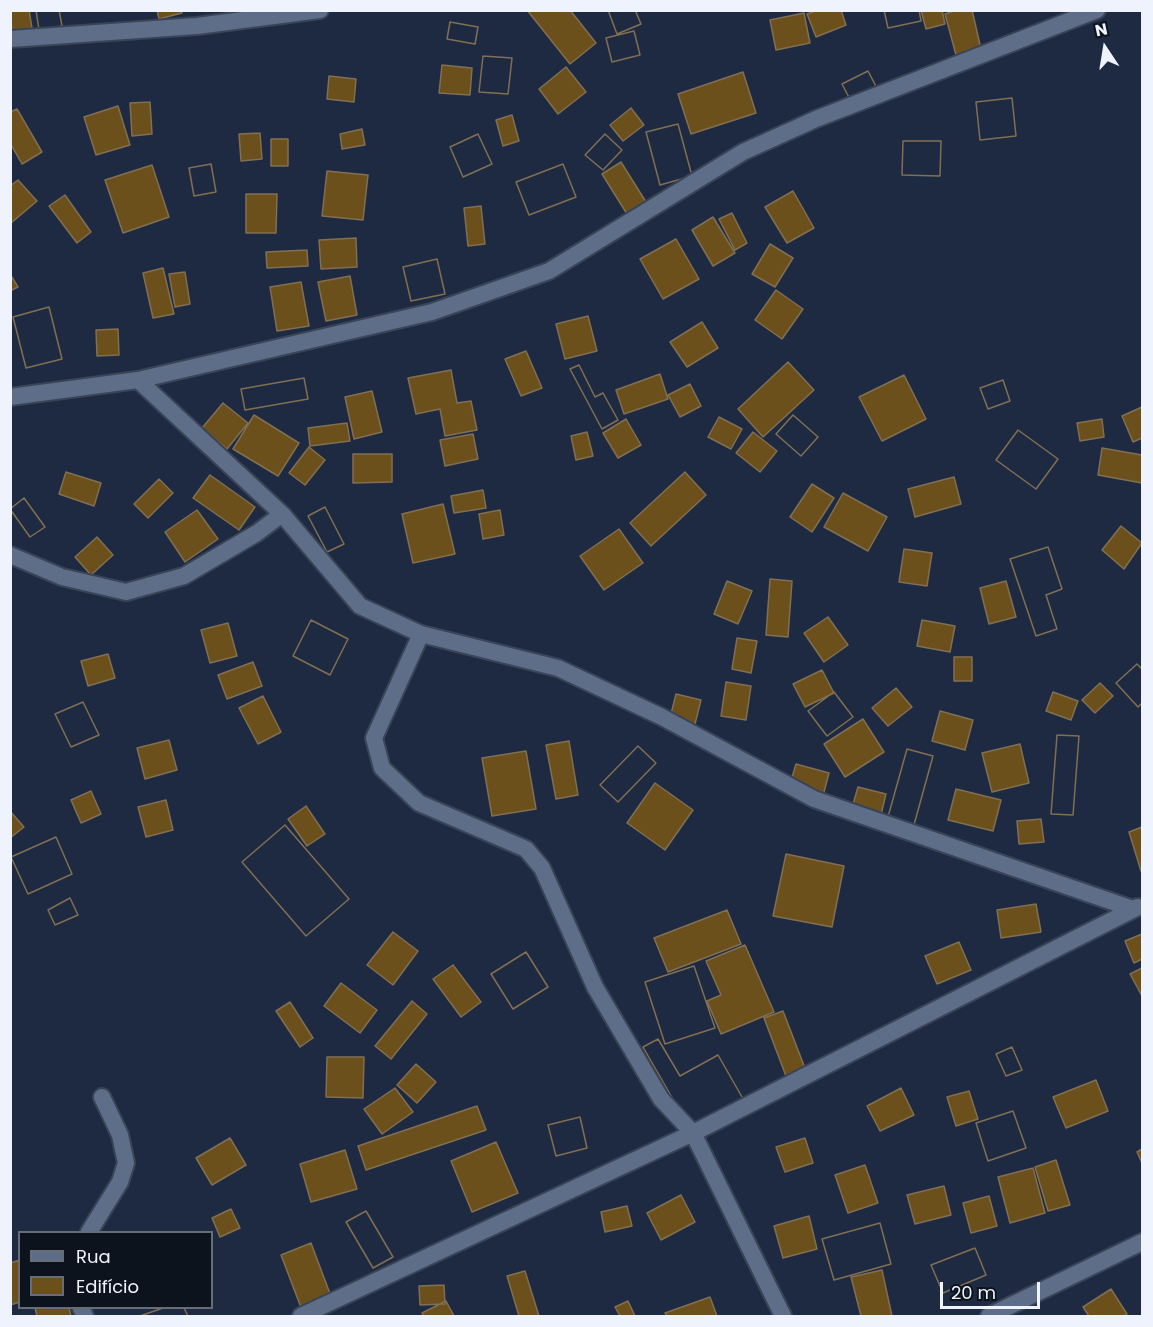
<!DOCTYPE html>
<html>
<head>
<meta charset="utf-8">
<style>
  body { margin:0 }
  #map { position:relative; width:1153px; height:1327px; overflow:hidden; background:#1e2a41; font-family:Poppins,sans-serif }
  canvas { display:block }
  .frame { position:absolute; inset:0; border:12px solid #eef3fd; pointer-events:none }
  .legend { position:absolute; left:18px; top:1231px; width:195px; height:78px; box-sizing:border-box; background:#0d131d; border:2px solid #676d77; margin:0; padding:8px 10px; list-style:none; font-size:18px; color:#eef3fd }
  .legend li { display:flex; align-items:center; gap:12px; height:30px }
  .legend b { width:30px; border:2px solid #676d77 }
  .north { position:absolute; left:1075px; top:18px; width:60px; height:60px; -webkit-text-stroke:4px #0d131d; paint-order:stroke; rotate:348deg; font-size:16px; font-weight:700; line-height:24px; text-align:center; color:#eef3fd }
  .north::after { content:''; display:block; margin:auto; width:21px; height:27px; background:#eef3fd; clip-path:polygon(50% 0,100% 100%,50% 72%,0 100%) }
  .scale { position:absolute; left:940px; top:1282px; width:100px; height:27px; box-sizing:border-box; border:3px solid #eef3fd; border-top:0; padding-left:8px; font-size:18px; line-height:21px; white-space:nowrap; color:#eef3fd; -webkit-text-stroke:4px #0d131d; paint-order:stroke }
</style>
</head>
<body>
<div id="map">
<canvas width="1153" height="1327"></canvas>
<div class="frame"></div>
<ul class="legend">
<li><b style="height:8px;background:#5e6d88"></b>Rua</li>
<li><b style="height:16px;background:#6c501c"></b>Edifício</li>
</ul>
<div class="north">N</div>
<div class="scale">20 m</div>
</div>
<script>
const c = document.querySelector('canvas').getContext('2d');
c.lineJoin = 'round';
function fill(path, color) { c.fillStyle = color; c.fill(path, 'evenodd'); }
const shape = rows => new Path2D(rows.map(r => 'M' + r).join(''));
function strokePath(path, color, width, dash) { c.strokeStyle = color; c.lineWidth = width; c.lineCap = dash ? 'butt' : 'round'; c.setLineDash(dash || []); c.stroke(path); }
const building = shape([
  [10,10,29,10,32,28,12,31,10,10],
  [36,10,59,10,62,26,39,30,36,10],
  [36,10,59,10,62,26,39,30,36,10],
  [157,10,181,10,182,13,159,19,157,10],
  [527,10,570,10,596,43,570,64,527,10],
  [608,10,635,10,641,24,617,34,608,10],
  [608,10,635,10,641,24,617,34,608,10],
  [818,10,841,10,846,25,816,37,807,14,818,10],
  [884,10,919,10,921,21,888,28,884,10],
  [884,10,919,10,921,21,888,28,884,10],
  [921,10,942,10,945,24,926,29,921,10],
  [957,10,972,10,981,49,956,55,945,14,957,10],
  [804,13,810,43,776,50,770,20,804,13],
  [450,22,478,27,475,44,447,39,450,22],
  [450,22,478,27,475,44,447,39,450,22],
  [634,31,640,55,612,62,606,38,634,31],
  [634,31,640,55,612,62,606,38,634,31],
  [483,56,512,58,508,94,479,92,483,56],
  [483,56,512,58,508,94,479,92,483,56],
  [442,65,472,68,470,95,439,93,442,65],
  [566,67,586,92,558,114,539,89,566,67],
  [868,71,879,92,853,105,842,84,868,71],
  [868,71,879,92,853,105,842,84,868,71],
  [743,72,756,113,691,134,678,94,743,72],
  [329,76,356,79,354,102,327,99,329,76],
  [1012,98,1016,136,980,140,976,102,1012,98],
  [1012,98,1016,136,980,140,976,102,1012,98],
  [150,102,152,134,132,136,130,103,150,102],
  [118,106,130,145,96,155,84,117,118,106],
  [631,108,644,125,623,141,610,125,631,108],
  [17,109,42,152,22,164,10,143,10,112,17,109],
  [512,115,519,141,503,146,496,120,512,115],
  [678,124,692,176,660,185,646,132,678,124],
  [678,124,692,176,660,185,646,132,678,124],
  [362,129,365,145,342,149,340,134,362,129],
  [260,133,262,159,241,161,239,134,260,133],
  [478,134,492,164,463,177,450,147,478,134],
  [478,134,492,164,463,177,450,147,478,134],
  [605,134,622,150,603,170,585,155,605,134],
  [605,134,622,150,603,170,585,155,605,134],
  [271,139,288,139,288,166,271,166,271,139],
  [903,141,941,141,940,176,902,175,903,141],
  [903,141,941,141,940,176,902,175,903,141],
  [621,162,646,202,627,214,602,174,621,162],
  [211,164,216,192,194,196,189,168,211,164],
  [211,164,216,192,194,196,189,168,211,164],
  [563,164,576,197,529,215,516,182,563,164],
  [563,164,576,197,529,215,516,182,563,164],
  [152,165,169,217,123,233,105,180,152,165],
  [327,171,368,175,363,220,322,216,327,171],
  [18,180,37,201,11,223,10,186,18,180],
  [793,191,814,228,787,243,765,207,793,191],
  [246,194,277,194,276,233,246,233,246,194],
  [65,195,91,232,77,243,49,206,65,195],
  [481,206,485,244,468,246,464,208,481,206],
  [732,213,747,243,735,250,719,219,732,213],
  [713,217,735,253,713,266,692,230,713,217],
  [356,238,357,267,321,269,319,240,356,238],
  [676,239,699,279,663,299,640,259,676,239],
  [770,244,793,258,775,287,752,274,770,244],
  [307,250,308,266,267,268,266,252,307,250],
  [437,259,445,294,411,301,403,267,437,259],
  [437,259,445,294,411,301,403,267,437,259],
  [163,268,174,314,153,318,143,273,163,268],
  [185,272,190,304,175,307,169,274,185,272],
  [10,274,18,287,10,291,10,274],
  [350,276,357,315,326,321,318,282,350,276],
  [301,282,309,326,277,331,270,287,301,282],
  [776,290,803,309,782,339,755,320,776,290],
  [49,307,62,359,26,368,13,317,49,307],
  [49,307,62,359,26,368,13,317,49,307],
  [588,316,597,351,565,359,556,324,588,316],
  [702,322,718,348,687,367,670,342,702,322],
  [118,329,119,355,97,356,96,330,118,329],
  [526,351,542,388,521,396,505,359,526,351],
  [788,362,814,390,763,437,738,409,788,362],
  [579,365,595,397,603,393,618,420,602,429,570,369,579,365],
  [579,365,595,397,603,393,618,420,602,429,570,369,579,365],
  [451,370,457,403,471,401,477,430,445,436,440,409,416,414,408,378,451,370],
  [660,374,668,399,624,414,616,390,660,374],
  [904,375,926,419,882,441,859,397,904,375],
  [304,378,308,399,245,410,241,389,304,378],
  [304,378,308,399,245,410,241,389,304,378],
  [1003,380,1010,401,988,409,980,388,1003,380],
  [1003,380,1010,401,988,409,980,388,1003,380],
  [690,384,701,406,680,417,668,395,690,384],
  [372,391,382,432,354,439,345,397,372,391],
  [223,403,248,423,227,449,202,428,223,403],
  [1142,407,1142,438,1133,442,1122,416,1142,407],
  [254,415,299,443,278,476,233,449,254,415],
  [793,415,818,437,801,456,776,434,793,415],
  [793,415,818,437,801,456,776,434,793,415],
  [719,417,742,429,731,449,708,437,719,417],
  [626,419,641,445,618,458,603,433,626,419],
  [1102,419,1104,437,1080,441,1077,423,1102,419],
  [347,423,350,441,310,446,308,428,347,423],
  [1018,430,1058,459,1036,489,996,460,1018,430],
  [1018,430,1058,459,1036,489,996,460,1018,430],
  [587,432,593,456,576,460,571,436,587,432],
  [753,432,777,451,760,472,736,453,753,432],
  [473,434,478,459,445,466,440,440,473,434],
  [309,447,325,460,305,485,289,473,309,447],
  [1102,448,1142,455,1142,483,1098,475,1102,448],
  [353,454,392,454,392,482,353,483,353,454],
  [66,472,101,483,94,506,59,494,66,472],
  [685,472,706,495,651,546,630,523,685,472],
  [210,475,255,507,239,530,193,498,210,475],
  [954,477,961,504,915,517,908,489,954,477],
  [159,479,173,493,148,518,134,504,159,479],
  [812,484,834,498,812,532,790,517,812,484],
  [483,490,486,508,454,513,451,496,483,490],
  [843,493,887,517,868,551,824,527,843,493],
  [24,498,45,527,30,537,10,509,24,498],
  [24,498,45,527,30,537,10,509,24,498],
  [443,504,455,554,413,563,402,514,443,504],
  [325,507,344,544,327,552,308,516,325,507],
  [325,507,344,544,327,552,308,516,325,507],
  [197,510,218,539,185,562,165,532,197,510],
  [500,510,504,535,483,539,479,514,500,510],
  [1121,526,1142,543,1124,569,1102,550,1121,526],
  [619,529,643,563,604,590,580,556,619,529],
  [97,537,113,555,91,575,75,557,97,537],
  [1048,547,1062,589,1046,595,1057,629,1036,636,1010,559,1048,547],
  [1048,547,1062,589,1046,595,1057,629,1036,636,1010,559,1048,547],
  [904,549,932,553,927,586,899,582,904,549],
  [770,579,792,581,788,637,766,635,770,579],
  [727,581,752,591,738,624,714,614,727,581],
  [1006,581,1016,617,989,624,980,588,1006,581],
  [828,617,848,645,824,662,804,633,828,617],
  [311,620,348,639,330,675,293,656,311,620],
  [311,620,348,639,330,675,293,656,311,620],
  [922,620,955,626,950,652,917,646,922,620],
  [228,623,237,656,210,663,201,630,228,623],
  [737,638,757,641,751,673,732,669,737,638],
  [108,654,115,678,88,686,81,661,108,654],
  [954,657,972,657,972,681,954,681,954,657],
  [253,662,262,686,227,699,218,675,253,662],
  [1137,664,1142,669,1142,703,1138,707,1116,683,1137,664],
  [1137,664,1142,669,1142,703,1138,707,1116,683,1137,664],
  [822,670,834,693,805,707,793,684,822,670],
  [726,682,751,686,746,720,721,716,726,682],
  [1100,683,1113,696,1095,713,1082,700,1100,683],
  [896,688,912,707,888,726,872,708,896,688],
  [834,692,853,717,827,736,808,711,834,692],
  [834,692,853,717,827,736,808,711,834,692],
  [1053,692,1078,701,1071,720,1046,711,1053,692],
  [676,694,701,700,695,724,670,718,676,694],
  [263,696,281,732,258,744,239,708,263,696],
  [83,702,99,735,71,747,55,714,83,702],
  [83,702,99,735,71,747,55,714,83,702],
  [940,711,973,720,965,750,932,741,940,711],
  [863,719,884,752,845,777,824,744,863,719],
  [1057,735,1079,736,1073,815,1051,814,1057,735],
  [1057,735,1079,736,1073,815,1051,814,1057,735],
  [169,740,177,770,145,779,137,748,169,740],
  [569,741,578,795,556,799,546,745,569,741],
  [1020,744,1029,783,992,792,982,753,1020,744],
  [638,746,656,763,618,802,600,785,638,746],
  [638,746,656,763,618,802,600,785,638,746],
  [907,749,933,756,912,832,886,824,907,749],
  [907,749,933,756,912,832,886,824,907,749],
  [526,751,536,809,492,816,482,758,526,751],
  [796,764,829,773,823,796,789,787,796,764],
  [655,783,693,810,665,850,627,823,655,783],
  [858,787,886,794,880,819,851,811,858,787],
  [956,789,1001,800,993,831,948,820,956,789],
  [91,791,101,814,81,823,71,800,91,791],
  [166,800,173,830,146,837,138,807,166,800],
  [306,806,325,834,307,846,288,819,306,806],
  [10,811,24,827,10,838,10,811],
  [1041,819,1044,842,1019,844,1017,821,1041,819],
  [285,825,349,899,306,936,242,862,285,825],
  [285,825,349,899,306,936,242,862,285,825],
  [1142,827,1142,871,1141,871,1129,832,1142,827],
  [56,837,72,874,28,894,11,857,56,837],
  [56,837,72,874,28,894,11,857,56,837],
  [786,854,844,866,832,927,773,916,786,854],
  [70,898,78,915,55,925,48,910,70,898],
  [70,898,78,915,55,925,48,910,70,898],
  [1036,904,1041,932,1001,938,997,910,1036,904],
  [727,910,741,944,668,972,654,938,727,910],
  [393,932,418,951,393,985,367,965,393,932],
  [1142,934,1142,959,1134,963,1125,941,1142,934],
  [959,942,971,970,937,984,925,956,959,942],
  [745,945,774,1012,721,1034,707,1001,721,995,706,961,745,945],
  [526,952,548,987,513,1009,491,974,526,952],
  [526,952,548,987,513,1009,491,974,526,952],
  [453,965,481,1002,461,1017,433,979,453,965],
  [694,966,715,1028,665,1044,645,982,694,966],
  [694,966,715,1028,665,1044,645,982,694,966],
  [1142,968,1142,996,1130,974,1142,968],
  [341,983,377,1010,360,1033,324,1006,341,983],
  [412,1001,427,1014,391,1059,375,1046,412,1001],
  [290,1002,313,1038,300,1047,276,1011,290,1002],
  [783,1011,808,1076,789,1084,764,1018,783,1011],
  [658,1039,680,1076,718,1055,746,1104,693,1134,643,1047,658,1039],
  [658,1039,680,1076,718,1055,746,1104,693,1134,643,1047,658,1039],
  [1012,1047,1022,1070,1006,1076,996,1054,1012,1047],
  [1012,1047,1022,1070,1006,1076,996,1054,1012,1047],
  [327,1057,364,1057,363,1098,326,1097,327,1057],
  [416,1064,436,1082,417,1103,397,1085,416,1064],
  [1096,1080,1108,1111,1066,1128,1053,1097,1096,1080],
  [395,1088,413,1112,382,1134,364,1109,395,1088],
  [901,1088,914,1115,880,1131,867,1106,901,1088],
  [969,1091,978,1119,956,1126,947,1097,969,1091],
  [477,1106,486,1130,366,1170,358,1146,477,1106],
  [1013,1111,1026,1148,988,1161,976,1123,1013,1111],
  [1013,1111,1026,1148,988,1161,976,1123,1013,1111],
  [580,1117,587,1148,556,1156,548,1125,580,1117],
  [580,1117,587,1148,556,1156,548,1125,580,1117],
  [230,1138,246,1165,212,1185,196,1158,230,1138],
  [805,1138,813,1163,785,1172,776,1147,805,1138],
  [496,1142,518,1193,472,1212,451,1161,496,1142],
  [1142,1149,1142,1163,1137,1152,1142,1149],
  [345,1150,357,1189,311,1202,300,1164,345,1150],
  [1056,1160,1070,1205,1048,1211,1035,1167,1056,1160],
  [865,1165,878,1203,848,1213,835,1175,865,1165],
  [1033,1168,1045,1213,1010,1223,998,1177,1033,1168],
  [944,1186,951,1215,915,1224,907,1195,944,1186],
  [681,1195,695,1222,661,1240,647,1213,681,1195],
  [989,1196,997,1226,971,1233,963,1203,989,1196],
  [627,1206,632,1226,605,1232,601,1212,627,1206],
  [231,1209,240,1228,220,1237,212,1218,231,1209],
  [366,1211,393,1257,373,1268,346,1222,366,1211],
  [366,1211,393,1257,373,1268,346,1222,366,1211],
  [809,1216,817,1249,783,1258,774,1226,809,1216],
  [880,1223,891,1264,834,1280,822,1239,880,1223],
  [880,1223,891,1264,834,1280,822,1239,880,1223],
  [311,1243,332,1299,302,1310,281,1255,311,1243],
  [975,1248,986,1275,943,1293,931,1265,975,1248],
  [975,1248,986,1275,943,1293,931,1265,975,1248],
  [20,1260,20,1302,10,1305,10,1263,20,1260],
  [882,1270,892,1316,861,1316,851,1277,882,1270],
  [525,1271,539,1316,519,1316,507,1276,525,1271],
  [444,1285,445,1304,420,1305,419,1286,444,1285],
  [1111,1289,1127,1314,1124,1316,1089,1316,1083,1307,1111,1289],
  [710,1297,717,1316,667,1316,665,1313,710,1297],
  [446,1301,454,1316,424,1316,422,1313,446,1301],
  [628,1301,635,1316,620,1316,615,1307,628,1301],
  [35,1308,69,1308,71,1316,37,1316,35,1308],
  [163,1308,184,1308,188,1316,140,1316,163,1308],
  [163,1308,184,1308,188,1316,140,1316,163,1308]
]);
fill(building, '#6c501c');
strokePath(building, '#816f53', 1.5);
const minor = shape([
  [10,39,197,26,320,10],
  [138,380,282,514,360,606,421,634,558,668,662,717,814,799,1133,909],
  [10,397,138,380,432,312,549,271,743,152,816,119,1097,10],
  [10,555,62,577,126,592,184,576,257,533,282,514],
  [421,634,374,738,382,768,419,803,526,849,542,868,595,987,661,1099,693,1133,783,1316],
  [89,1232,120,1182,126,1163,120,1135,102,1097],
  [81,1308,85,1316],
  [301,1316,693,1133,1138,907],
  [989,1316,1142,1242]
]);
strokePath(minor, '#3a4456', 20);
strokePath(minor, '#5e6d88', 16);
</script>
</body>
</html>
